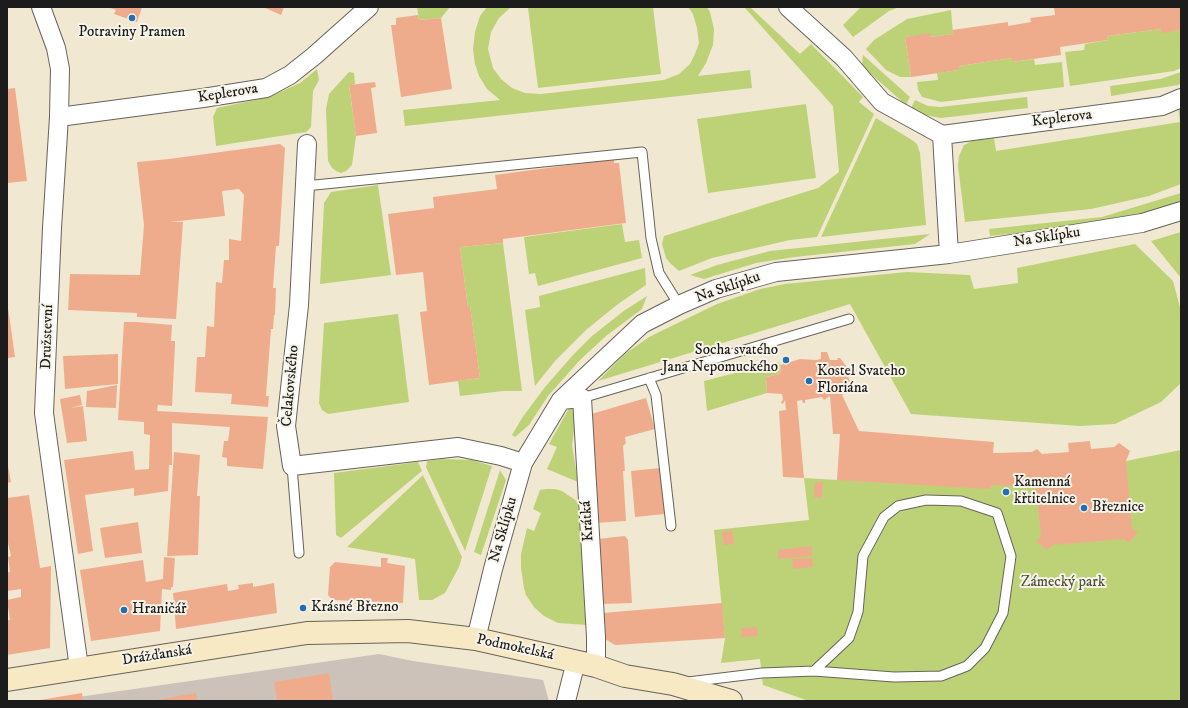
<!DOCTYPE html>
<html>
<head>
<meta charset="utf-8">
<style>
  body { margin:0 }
  #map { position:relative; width:1188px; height:708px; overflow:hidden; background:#f1e8d1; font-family:"IM FELL DW Pica",serif }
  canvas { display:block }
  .frame { position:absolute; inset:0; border:8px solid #1c1c1c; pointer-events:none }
</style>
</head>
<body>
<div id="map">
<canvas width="1188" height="708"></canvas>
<div class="frame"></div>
</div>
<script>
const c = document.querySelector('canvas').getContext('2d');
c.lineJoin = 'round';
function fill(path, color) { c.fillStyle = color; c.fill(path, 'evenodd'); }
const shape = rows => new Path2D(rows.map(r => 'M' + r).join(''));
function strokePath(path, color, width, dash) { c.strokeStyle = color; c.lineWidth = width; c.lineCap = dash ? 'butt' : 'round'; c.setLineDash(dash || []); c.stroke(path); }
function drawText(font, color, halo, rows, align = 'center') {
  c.font = font + ' "IM FELL DW Pica",serif'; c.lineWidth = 4; c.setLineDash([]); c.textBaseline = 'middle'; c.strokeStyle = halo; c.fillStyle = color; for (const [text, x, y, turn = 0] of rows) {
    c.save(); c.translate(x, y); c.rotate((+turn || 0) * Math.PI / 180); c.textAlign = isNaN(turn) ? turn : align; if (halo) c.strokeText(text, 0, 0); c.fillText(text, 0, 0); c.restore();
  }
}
fill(shape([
  [379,654,413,661,543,680,549,701,50,701]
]), '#cdc2b9');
fill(shape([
  [417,7,450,7,441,18,419,20],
  [487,7,511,7,499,18,491,32,488,49,493,68,501,79,512,88,525,93,541,94,664,80,679,74,690,64,695,54,699,43,697,28,693,14,688,7,707,7,710,12,714,29,713,45,706,63,698,76,750,70,752,88,405,126,403,110,500,100,487,89,479,76,475,64,473,49,475,32,480,16],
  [534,7,653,7,661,74,538,88,528,8],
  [744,7,750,7,800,54,811,44,863,97,859,102,874,114,817,237,790,240,712,258,679,271,670,263,666,258,662,244,664,236,818,188,839,172,833,106],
  [861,7,899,7,889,11,853,37,843,25],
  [951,10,953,34,930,37,930,34,905,37,911,77,900,77,886,70,866,49,874,40,907,19],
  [1161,29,1161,32,1181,30,1181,68,1174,71,1070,86,1065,52,1084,50,1085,44,1108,40,1107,36],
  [863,55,910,97,906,105,862,66],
  [1012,58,1013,62,1034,59,1035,65,1062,62,1064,87,941,102,922,97,918,90,917,82,938,80,937,73,959,70,959,66],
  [317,69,319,80,313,91,311,127,306,132,216,146,213,117,217,108,269,97,300,83],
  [349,72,354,73,355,84,349,86,356,136,352,165,346,171,341,173,336,171,332,168,328,161,326,109,329,94],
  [1181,72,1181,84,1178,85,1111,96,1110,86,1160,79],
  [1027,97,1028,108,941,118,925,115,911,108,915,100,928,106,940,107],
  [806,104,816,178,708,193,697,119],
  [1181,107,1181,184,1149,196,1091,209,965,222,958,166,959,156,964,145,972,141,994,138,996,151,1180,122,1178,108],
  [876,118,912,140,917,144,920,153,926,225,821,237],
  [378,185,391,275,320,284,324,203,331,192],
  [1181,193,1181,203,1143,216,1096,225,990,236,989,229,1102,217],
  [622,224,625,242,639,240,642,258,538,286,535,273,529,274,524,237],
  [1181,232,1181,278,1151,241],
  [930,234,915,244,795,257,756,263,704,279,690,275,717,265,770,251],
  [503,243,522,391,503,391,460,396,458,381,480,378,470,306,468,307,460,247],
  [1135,244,1173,281,1181,311,1181,383,1161,402,1115,424,1080,426,911,414,850,304,598,381,625,354,649,337,717,304,760,289,785,284,907,272,970,275,974,289,1018,283,1017,268],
  [645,268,646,285,618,304,586,330,555,361,535,386,525,310,540,307,539,296],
  [647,296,642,309,606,336,580,360,548,396,529,425,515,437,512,435,522,418,545,387,573,355,592,336,625,310],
  [398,314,409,402,328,414,322,410,319,403,324,323],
  [778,362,781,365,780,374,766,377,767,393,707,411,704,381],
  [573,401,578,402,572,445,578,482,547,469,557,447,549,444],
  [1181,450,1181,701,809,701,763,685,760,659,721,663,725,638,714,530,809,520,804,478,837,480,1126,461],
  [441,459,472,460,492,466,465,551,426,467,427,461],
  [418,462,422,471,341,538,336,535,334,473],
  [500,470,506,480,481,555,474,552],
  [423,475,462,557,459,567,445,593,432,600,419,600,415,559,347,547],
  [546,489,555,489,562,491,578,502,587,625,558,623,544,616,534,607,526,595,524,588,521,568,521,554,527,528,534,531,541,513,533,509,540,490]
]), '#bdd276');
fill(shape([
  [108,7,142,7,137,22,114,14,116,10],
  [263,7,284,7,281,15],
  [1054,7,1181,7,1181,30,1161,33,1161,29,1107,36,1108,40,1060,47,1061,55,1012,62,1012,58,959,66,959,70,911,77,905,37,930,33,930,37,953,34,952,30,1008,22,1008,26,1031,22,1030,18,1055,15],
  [418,15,419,20,441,18,452,89,401,97,391,25,396,25,396,18],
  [375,82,376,87,371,88,377,133,356,136,349,85],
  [15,88,27,181,7,183,7,89],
  [280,144,285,148,279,246,276,246,273,288,276,288,275,315,274,315,273,329,271,329,266,396,269,396,268,407,231,404,232,394,195,392,197,357,205,357,207,326,214,327,216,282,222,283,224,260,229,260,229,239,241,241,244,195,239,189,222,191,225,216,170,222,183,222,176,319,137,317,137,313,68,310,70,274,140,275,144,225,137,162,169,159],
  [614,159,614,163,619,163,626,223,503,239,503,243,460,247,468,307,470,306,480,378,429,385,420,312,427,311,423,272,396,275,388,214,434,208,433,197,497,189,495,175],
  [7,301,15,357,7,358],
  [124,322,137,322,172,325,171,341,175,341,175,345,172,406,158,405,157,411,268,417,263,469,227,466,227,458,222,457,224,441,228,441,230,427,172,423,172,465,169,465,168,491,134,496,134,488,85,495,93,551,78,554,64,460,133,451,135,470,149,469,150,435,144,434,144,422,118,420],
  [821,352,827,352,830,360,838,360,837,358,840,358,847,367,850,366,851,368,848,370,849,380,852,380,851,383,848,382,843,391,844,393,842,395,859,431,994,442,993,453,1032,452,1037,449,1042,454,1069,452,1068,443,1090,441,1091,449,1114,447,1119,443,1130,451,1126,461,1132,529,1138,532,1129,543,1124,539,1052,545,1047,550,1036,541,1041,536,1036,487,991,485,990,489,837,480,840,434,833,434,830,396,824,400,822,397,805,400,805,403,803,403,802,400,797,401,804,478,783,477,779,411,786,410,785,400,783,404,781,403,783,399,782,394,767,393,766,377,780,374,781,365,800,359,816,360,821,359],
  [118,354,118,384,65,389,63,356],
  [117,385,116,408,86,407,87,391],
  [80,395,82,405,70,408,83,406,87,441,67,443,60,399],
  [646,398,655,429,625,437,626,443,623,446,625,471,623,471,626,521,596,523,588,415],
  [174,452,200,455,197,496,200,496,198,555,167,556],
  [7,461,11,482,7,483],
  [660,468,665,514,635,517,631,471],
  [815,482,823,482,822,498,814,497],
  [29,495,40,568,51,566,50,648,7,655,7,620,10,620,7,600,21,597,21,589,7,591,7,572,10,572,8,557,11,556,7,538,7,498],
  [138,522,142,553,105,558,100,528],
  [732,530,734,544,724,545,722,532],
  [625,536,628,540,632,603,602,604,597,539],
  [811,546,812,556,778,559,778,550],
  [164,557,175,558,173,587,171,587,171,590,162,589,160,631,91,641,80,570,143,560,146,582,163,579],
  [381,558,388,558,387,563,405,566,403,603,333,600,328,595,330,567,335,562,381,567],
  [812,558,813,567,793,569,792,559],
  [253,583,253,587,274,583,277,613,176,629,173,593,227,584,228,591,239,589,238,585],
  [722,603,725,638,615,645,605,639,602,613],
  [757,627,758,636,741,637,741,628],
  [329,673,333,701,277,701,274,682],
  [82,693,83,701,40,701,40,700],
  [196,693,198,701,156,701,156,700]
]), '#efac8c');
const lane = shape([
  [305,186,642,152,651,238,659,273,679,305],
  [649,378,656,395,671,526],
  [582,398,849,319],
  [292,466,299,553],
  [688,682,762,673,814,671,894,677,941,676,967,666,985,648,1003,613,1011,556,997,513,961,501,926,500,898,506,884,517,863,556,858,612,849,638,814,671]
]);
const street = shape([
  [41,7,56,48,60,69,59,117,52,228,44,413,79,668],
  [788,7,844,58,882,102,942,135,1162,106,1181,98],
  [59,117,203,98,266,88,290,75,314,56,369,7],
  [942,135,949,254],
  [307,144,299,305,286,426,292,466,458,447,501,456,523,463],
  [561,400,582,398,596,637,596,666],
  [476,639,493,569,523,463,561,400,642,324,679,305,716,289,776,272,949,254,1142,223,1181,211],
  [566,701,576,661]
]);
const secondary = shape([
  [7,680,307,633,408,631,476,639,596,666,625,676,673,684,731,701]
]);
strokePath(lane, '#67635b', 11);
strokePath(street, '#67635b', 20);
strokePath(secondary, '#67635b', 24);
strokePath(lane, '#fff', 9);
strokePath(street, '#fff', 18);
strokePath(secondary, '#f6e9c3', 22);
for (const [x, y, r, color] of [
  [132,18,4,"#1f6fb2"],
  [786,360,4,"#1f6fb2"],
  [809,381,4,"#1f6fb2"],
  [1006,492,4,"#1f6fb2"],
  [1084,508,4,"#1f6fb2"],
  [303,608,4,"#1f6fb2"],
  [124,610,4,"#1f6fb2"]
]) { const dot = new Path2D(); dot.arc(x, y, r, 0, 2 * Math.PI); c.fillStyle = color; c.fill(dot); strokePath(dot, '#f7f3e8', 1.5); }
drawText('15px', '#1c1c1c', '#f7f3e8', [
  ["Potraviny Pramen",132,33,"center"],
  ["Socha svatého",778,351,"right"],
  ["Jana Nepomuckého",778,368,"right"],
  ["Kostel Svateho",817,372],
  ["Floriána",817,389],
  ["Kamenná",1014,483],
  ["křtitelnice",1014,500],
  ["Březnice",1092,508],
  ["Krásné Březno",311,608],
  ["Hraničář",132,610]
], 'left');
drawText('15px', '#1c1c1c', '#f7f3e8', [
  ["Keplerova",228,94,-9],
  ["Keplerova",1062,119,-7],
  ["Na Sklípku",1047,238,-9],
  ["Na Sklípku",728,288,-19],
  ["Družstevní",48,337,-88],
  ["Čelakovského",291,386,-85],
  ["Krátká",588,521,-94],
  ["Na Sklípku",504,530,-74],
  ["Podmokelská",515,648,12],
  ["Drážďanská",157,656,-9]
]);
drawText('15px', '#4c5337', '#f7f3e8', [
  ["Zámecký park",1063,583]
]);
</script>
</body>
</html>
